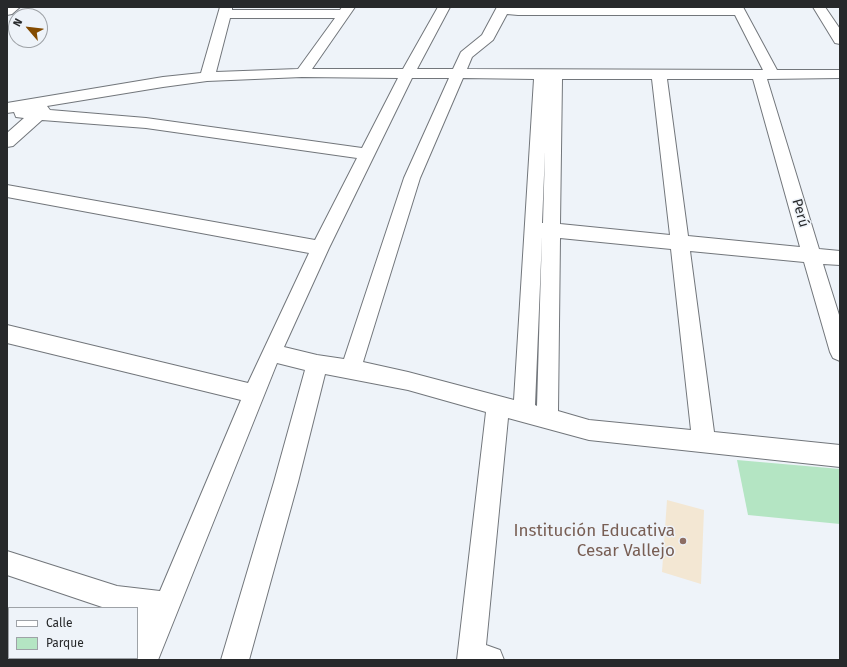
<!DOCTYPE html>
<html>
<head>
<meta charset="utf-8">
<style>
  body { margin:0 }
  #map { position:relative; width:847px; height:667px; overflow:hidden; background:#eef3f9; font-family:"Fira Sans",sans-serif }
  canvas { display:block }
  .frame { position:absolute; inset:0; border:8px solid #27292b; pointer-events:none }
  .legend { position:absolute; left:8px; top:607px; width:130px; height:52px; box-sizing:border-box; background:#eef3f9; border:1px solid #9ea2a7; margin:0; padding:5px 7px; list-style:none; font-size:12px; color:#27292b }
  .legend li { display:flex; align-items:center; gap:8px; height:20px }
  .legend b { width:20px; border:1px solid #9ea2a7 }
  .north { position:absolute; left:8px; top:8px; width:40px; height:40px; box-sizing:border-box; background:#eef3f9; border:1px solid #9ea2a7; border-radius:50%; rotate:298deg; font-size:11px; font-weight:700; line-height:16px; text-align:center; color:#27292b }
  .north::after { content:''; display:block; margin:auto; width:14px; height:18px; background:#844b00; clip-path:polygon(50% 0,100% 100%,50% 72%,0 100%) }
</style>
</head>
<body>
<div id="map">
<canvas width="847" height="667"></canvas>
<div class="frame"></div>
<ul class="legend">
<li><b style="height:5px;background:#fff"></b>Calle</li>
<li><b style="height:11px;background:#b4e5c3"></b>Parque</li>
</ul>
<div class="north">N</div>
</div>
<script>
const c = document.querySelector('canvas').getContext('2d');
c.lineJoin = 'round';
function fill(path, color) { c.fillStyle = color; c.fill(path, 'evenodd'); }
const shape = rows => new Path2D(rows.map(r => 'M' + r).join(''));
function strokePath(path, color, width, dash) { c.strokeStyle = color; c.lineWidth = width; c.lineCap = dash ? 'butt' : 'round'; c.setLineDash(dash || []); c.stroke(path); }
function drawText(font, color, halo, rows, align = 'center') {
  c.font = font + ' "Fira Sans",sans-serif'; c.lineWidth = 3; c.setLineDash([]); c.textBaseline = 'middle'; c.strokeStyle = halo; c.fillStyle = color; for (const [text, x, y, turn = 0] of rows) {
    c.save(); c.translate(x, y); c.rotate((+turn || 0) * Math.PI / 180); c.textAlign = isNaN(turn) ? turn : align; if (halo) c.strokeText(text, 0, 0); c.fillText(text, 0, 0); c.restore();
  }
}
fill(shape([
  [667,500,704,510,701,584,662,572]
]), '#f3e7d3');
fill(shape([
  [737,460,840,469,840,524,748,515]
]), '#b4e5c3');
const minor = shape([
  [220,7,232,7,232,10,340,10,342,7,355,7,312,69,403,69,438,7,450,7,417,69,453,69,461,52,482,35,497,7,743,7,777,70,840,70,840,78,767,79,819,249,840,251,840,265,823,264,840,318,840,361,833,358,830,352,804,262,690,251,714,432,840,445,840,467,589,440,508,418,486,645,500,650,504,660,457,660,486,412,408,390,325,374,298,482,249,660,221,660,274,482,305,370,277,363,158,660,130,660,131,658,137,658,137,608,105,608,7,575,7,551,117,586,160,591,241,400,7,343,7,325,248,383,309,253,7,197,7,185,315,240,357,158,146,128,42,120,13,146,7,147,7,133,24,118,16,117,14,112,7,113,7,103,163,77,201,73,220,7],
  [507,14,518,15,735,15,763,70,467,69,472,57,493,40,507,14],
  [230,18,335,18,298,69,216,72,230,18],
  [302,77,398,78,362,148,146,118,50,110,47,106,163,87,207,81,302,77],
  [412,78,449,78,404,178,344,359,317,355,284,347,329,248,412,78],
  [463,78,534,79,514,400,408,372,363,362,420,178,463,78],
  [562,79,652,79,670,235,560,224,562,79],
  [667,79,753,79,800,247,688,236,667,79],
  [545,151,543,223,542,223,545,151],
  [542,236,537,406,535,405,542,236],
  [560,238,671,249,691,430,589,420,558,411,560,238],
  [813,7,825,7,840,29,840,44,835,43,813,7],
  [85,658,114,658,114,660,84,660,85,658]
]);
const major = shape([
  [7,7,20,7,12,14,7,15,7,7]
]);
strokePath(minor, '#72767b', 2);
strokePath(major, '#72767b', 2);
fill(minor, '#fff');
fill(major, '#fff');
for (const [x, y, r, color] of [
  [683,541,4,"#8d6e63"]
]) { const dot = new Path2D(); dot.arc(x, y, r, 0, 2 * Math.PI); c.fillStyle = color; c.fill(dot); strokePath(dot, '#eef3f9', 1.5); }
drawText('14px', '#27292b', '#eef3f9', [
  ["Perú",800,213,74]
]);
drawText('17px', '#785e54', '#eef3f9', [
  ["Institución Educativa",675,531],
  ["Cesar Vallejo",675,551]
], 'right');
</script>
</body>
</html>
